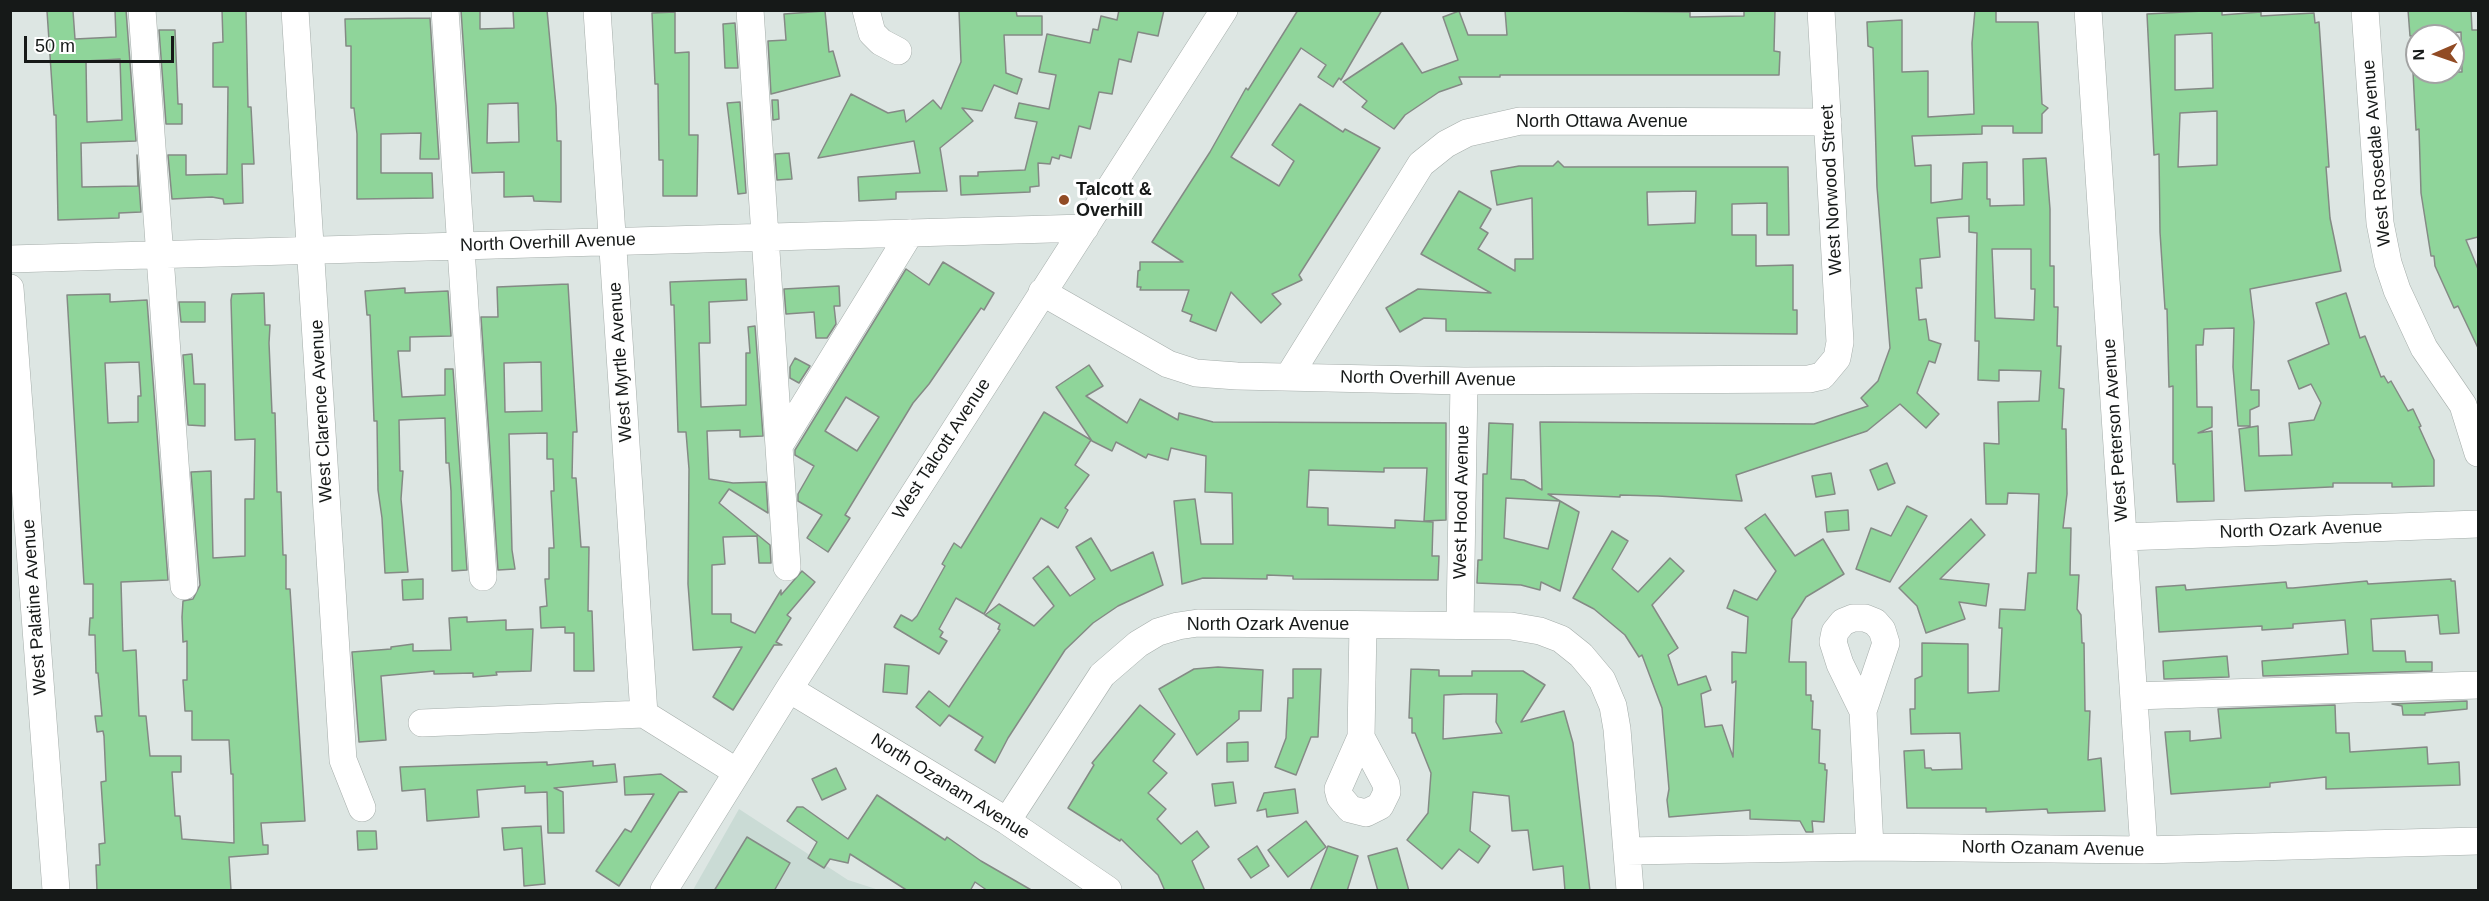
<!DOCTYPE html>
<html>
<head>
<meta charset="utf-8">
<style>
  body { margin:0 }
  #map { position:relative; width:2489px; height:901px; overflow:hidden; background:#dde6e3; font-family:Arial,sans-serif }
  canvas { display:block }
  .frame { position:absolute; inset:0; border:12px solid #161918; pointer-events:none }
  .north { position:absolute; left:2405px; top:24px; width:60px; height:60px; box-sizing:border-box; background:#fff; border:2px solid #a2a3a3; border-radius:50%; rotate:268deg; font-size:16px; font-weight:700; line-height:24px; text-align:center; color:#161918 }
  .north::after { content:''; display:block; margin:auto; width:21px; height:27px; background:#914b24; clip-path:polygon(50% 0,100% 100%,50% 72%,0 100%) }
  .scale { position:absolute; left:24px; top:36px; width:150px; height:27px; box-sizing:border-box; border:3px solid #161918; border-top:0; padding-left:8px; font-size:18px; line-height:21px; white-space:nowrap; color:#161918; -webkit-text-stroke:4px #fff; paint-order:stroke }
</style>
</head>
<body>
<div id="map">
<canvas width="2489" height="901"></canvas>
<div class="frame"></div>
<div class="north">N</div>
<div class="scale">50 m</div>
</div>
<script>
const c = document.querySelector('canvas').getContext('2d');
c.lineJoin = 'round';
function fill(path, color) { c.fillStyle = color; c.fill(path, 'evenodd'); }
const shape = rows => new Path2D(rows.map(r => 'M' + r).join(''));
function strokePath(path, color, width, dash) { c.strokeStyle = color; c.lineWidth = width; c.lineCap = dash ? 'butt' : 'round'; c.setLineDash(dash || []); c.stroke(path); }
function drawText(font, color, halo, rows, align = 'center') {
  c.font = font + ' Arial,sans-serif'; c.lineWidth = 6; c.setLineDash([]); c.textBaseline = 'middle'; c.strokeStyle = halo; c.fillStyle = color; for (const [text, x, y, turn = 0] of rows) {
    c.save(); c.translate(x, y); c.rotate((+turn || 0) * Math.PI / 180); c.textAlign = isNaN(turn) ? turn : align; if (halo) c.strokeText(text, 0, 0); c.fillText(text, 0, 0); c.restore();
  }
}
fill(shape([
  [739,809,848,880,879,890,693,890]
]), '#cadbd5');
const building = shape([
  [115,10,126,10,136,141,81,143,82,187,138,186,137,155,141,212,119,213,119,218,58,220,56,115,54,115,47,11,73,11,75,39,116,37,115,10],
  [120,59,122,120,87,122,86,61,120,59],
  [222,10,246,10,248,107,251,107,254,164,242,164,243,203,224,204,223,199,212,197,172,199,168,155,186,155,186,175,227,174,228,87,213,87,213,43,223,42,222,10],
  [461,10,480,10,480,29,514,28,513,10,547,10,556,106,557,141,561,141,561,202,534,201,533,196,504,197,504,172,472,173,461,10],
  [518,103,519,142,487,143,488,104,518,103],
  [959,10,1016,10,1017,16,1042,16,1042,35,1004,35,1006,73,1022,79,1017,94,994,85,982,111,962,108,973,121,940,148,947,191,896,192,896,199,859,201,858,177,920,173,914,141,818,158,851,94,888,113,904,110,906,122,933,100,941,109,961,62,959,10],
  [1119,10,1164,10,1158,36,1138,32,1131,62,1119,59,1112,94,1099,92,1090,129,1079,126,1071,158,1060,155,1059,159,1052,157,1050,164,1038,163,1039,186,1030,187,1030,192,961,195,960,176,978,176,978,172,1025,170,1037,122,1015,118,1019,103,1049,109,1056,75,1039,72,1047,34,1090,43,1093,29,1098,30,1101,16,1117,20,1119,10],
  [1298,10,1382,10,1341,80,1339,78,1333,87,1318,77,1326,65,1301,48,1231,157,1279,186,1294,161,1272,145,1300,104,1343,132,1345,129,1380,148,1299,275,1302,280,1272,294,1281,304,1261,323,1231,292,1216,331,1190,321,1192,315,1182,311,1189,290,1140,290,1141,287,1137,287,1138,271,1140,270,1140,262,1183,262,1152,242,1210,152,1246,88,1248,90,1298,10],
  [1505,10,1690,12,1690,17,1744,16,1744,10,1775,10,1774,51,1780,52,1779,75,1500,75,1500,77,1459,77,1462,84,1439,92,1405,115,1394,129,1362,107,1367,101,1343,82,1402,43,1422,73,1458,60,1443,17,1459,11,1468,35,1507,35,1505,10],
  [1975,10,1996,10,1996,22,2038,22,2042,104,2048,108,2042,114,2042,133,2013,133,2013,126,1982,126,1982,134,1912,136,1915,166,1931,165,1931,203,1962,199,1963,163,1987,162,1987,199,1990,199,1990,206,2024,205,2023,159,2046,158,2050,209,2050,266,2054,266,2054,307,2058,307,2057,346,2061,346,2059,388,2064,389,2062,429,2066,429,2067,494,2063,528,2071,528,2070,575,2079,575,2077,609,2081,615,2082,643,2084,643,2085,711,2090,711,2088,760,2101,758,2105,811,2048,813,2047,809,1986,812,1986,808,1907,808,1904,751,1924,750,1925,768,1931,768,1932,770,1962,769,1960,733,1911,734,1910,709,1915,709,1915,679,1922,676,1922,643,1968,644,1968,693,1999,691,2002,628,1999,628,2000,609,2025,610,2028,573,2036,573,2039,494,2008,493,2007,504,1986,504,1984,443,1999,444,1998,402,2039,401,2041,371,1999,370,1999,381,1978,380,1979,341,1975,341,1977,233,1969,232,1969,216,1937,218,1940,257,1920,259,1922,288,1916,288,1919,320,1926,319,1929,340,1941,344,1935,363,1929,361,1917,393,1939,414,1926,428,1900,404,1867,431,1736,475,1742,501,1658,496,1620,495,1620,497,1548,494,1579,512,1560,591,1541,582,1540,590,1521,585,1477,583,1478,560,1482,560,1483,474,1487,474,1489,423,1513,424,1511,479,1524,480,1542,490,1540,422,1814,424,1868,406,1861,398,1878,381,1890,348,1877,187,1873,48,1868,46,1867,22,1902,20,1902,72,1928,71,1928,117,1974,114,1972,43,1975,10],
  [1992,249,2031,249,2031,289,2035,289,2034,320,1995,318,1992,249],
  [1506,498,1560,501,1548,549,1504,538,1506,498],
  [2222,10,2222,15,2261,12,2261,16,2314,13,2315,23,2319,22,2329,167,2326,167,2330,218,2341,271,2250,289,2254,322,2251,390,2259,390,2259,406,2250,410,2250,426,2238,426,2233,367,2234,328,2204,329,2203,345,2196,345,2197,407,2212,407,2212,427,2198,433,2212,431,2214,501,2177,502,2175,464,2173,464,2173,386,2169,387,2167,309,2165,309,2160,232,2159,154,2154,155,2147,14,2222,10],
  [2212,33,2213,88,2175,90,2175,35,2212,33],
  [2217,111,2217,165,2178,167,2180,113,2217,111],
  [2408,10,2471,10,2472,30,2478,30,2478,237,2466,240,2478,269,2478,348,2458,306,2454,308,2435,266,2434,256,2431,256,2421,193,2419,129,2416,130,2413,72,2462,72,2461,32,2410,36,2408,10],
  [825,11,829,52,833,51,840,76,771,94,768,41,786,40,784,14,825,11],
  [675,12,675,53,689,52,689,135,698,135,697,196,663,196,663,160,659,160,658,84,655,84,652,13,675,12],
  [430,18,439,159,420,159,421,133,381,134,381,173,432,173,433,198,357,199,357,134,354,108,351,108,351,46,346,46,345,19,430,18],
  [735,23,738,68,725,68,723,24,735,23],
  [159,30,175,30,178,104,182,104,182,124,166,124,159,30],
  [772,100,778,100,779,119,773,120,772,100],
  [740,102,746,193,738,194,727,103,740,102],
  [789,153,792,179,777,180,775,154,789,153],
  [1558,161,1564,167,1788,167,1789,235,1767,235,1767,203,1732,204,1732,235,1756,235,1756,266,1793,265,1793,310,1797,310,1797,334,1446,331,1446,319,1424,318,1400,332,1386,308,1418,289,1491,293,1421,254,1459,191,1491,209,1480,228,1488,233,1478,249,1515,271,1515,259,1533,259,1532,198,1497,205,1491,171,1519,166,1553,166,1558,161],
  [1696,191,1695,223,1648,225,1647,192,1696,191],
  [943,262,994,293,984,310,981,308,929,384,913,403,845,515,850,518,828,552,807,538,822,515,798,501,798,494,814,466,795,455,795,450,906,269,929,285,943,262],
  [846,397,879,417,857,451,825,431,846,397],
  [746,279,747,300,709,302,710,343,699,343,701,407,746,405,746,353,750,353,748,327,755,326,763,436,740,437,740,430,707,431,709,479,733,483,766,482,768,513,729,489,719,503,770,545,771,563,759,563,757,536,723,537,725,564,712,565,712,614,731,614,731,622,755,633,781,590,781,595,802,571,815,582,787,615,791,618,776,642,782,645,774,645,733,710,713,697,742,647,693,650,688,584,689,469,686,432,678,432,674,305,671,305,670,282,746,279],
  [568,284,577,432,573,432,572,478,576,478,581,547,589,547,588,611,592,611,594,671,574,671,574,633,565,633,565,627,541,628,540,607,547,606,545,579,549,579,549,548,554,548,551,491,554,491,553,459,547,459,547,433,509,434,512,550,515,569,498,570,481,317,498,317,497,287,568,284],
  [541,362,542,411,505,412,504,363,541,362],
  [839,286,840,306,834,306,836,324,827,338,816,338,814,312,786,314,784,289,839,286],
  [405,288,405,293,448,291,451,336,410,337,410,351,398,351,402,397,445,395,445,369,453,369,467,570,452,571,451,491,449,463,446,463,445,418,399,420,400,471,403,471,401,499,408,572,385,573,382,518,378,490,377,421,374,421,370,315,367,315,365,291,405,288],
  [264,293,265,325,270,325,269,343,272,413,275,413,277,492,281,492,283,555,286,555,286,589,290,589,305,821,261,823,263,845,268,845,268,854,229,857,231,891,97,891,96,865,100,865,99,844,105,843,101,782,106,781,104,736,103,731,97,732,95,716,102,716,98,673,96,673,95,635,89,635,90,618,93,618,93,584,84,584,67,295,110,294,110,302,147,300,168,580,121,582,123,651,136,650,139,716,146,716,150,756,181,756,181,772,172,772,175,816,180,816,182,839,234,843,233,774,231,774,229,740,192,740,192,711,185,711,183,680,187,680,187,641,183,642,182,617,183,601,193,599,200,585,191,472,211,471,213,558,245,556,245,499,254,499,255,439,235,440,231,300,232,294,264,293],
  [139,362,141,396,138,396,138,422,108,423,105,363,139,362],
  [2346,293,2360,338,2365,336,2381,377,2384,376,2388,383,2391,381,2408,411,2413,409,2421,426,2419,427,2434,460,2434,486,2392,487,2392,483,2333,483,2333,487,2330,487,2245,491,2239,429,2258,426,2259,456,2292,455,2289,423,2314,420,2321,403,2311,384,2299,389,2288,361,2329,344,2316,303,2346,293],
  [179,302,205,302,205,322,181,322,179,302],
  [192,354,194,384,205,384,205,426,188,425,183,355,192,354],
  [795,358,810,366,799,383,790,378,790,367,795,358],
  [1089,365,1103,386,1086,396,1127,423,1140,399,1178,420,1179,413,1213,422,1446,423,1446,520,1424,521,1427,468,1384,468,1384,472,1309,470,1307,507,1328,508,1328,525,1395,528,1395,520,1433,522,1432,556,1439,556,1438,580,1293,579,1293,576,1267,575,1267,579,1203,578,1182,584,1174,501,1195,499,1201,544,1233,544,1232,493,1205,492,1206,456,1171,448,1168,460,1148,454,1146,458,1116,442,1112,451,1092,441,1056,387,1089,365],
  [1044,412,1091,440,1075,465,1089,475,1065,508,1068,510,1058,528,1041,518,984,614,956,598,939,629,943,632,940,637,947,641,939,654,894,627,901,615,912,621,917,616,945,566,942,564,954,543,961,548,1044,412],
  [1887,463,1895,483,1878,490,1870,470,1887,463],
  [1831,473,1835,494,1816,497,1812,476,1831,473],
  [1907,506,1927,516,1890,582,1856,569,1871,528,1891,536,1907,506],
  [1848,510,1849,530,1827,532,1825,512,1848,510],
  [1765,514,1795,556,1823,539,1844,574,1806,597,1792,619,1789,662,1806,662,1806,695,1811,695,1811,701,1813,701,1812,729,1820,730,1819,763,1825,764,1825,770,1827,770,1824,822,1812,821,1813,832,1806,832,1800,821,1750,819,1750,810,1669,817,1667,800,1669,789,1662,708,1642,655,1639,657,1625,635,1594,609,1573,598,1612,531,1628,541,1612,569,1638,592,1670,558,1684,571,1652,605,1678,648,1668,655,1678,685,1706,676,1711,690,1701,694,1705,727,1722,725,1733,757,1736,681,1732,683,1732,652,1746,653,1748,617,1727,608,1734,590,1757,600,1776,571,1745,528,1765,514],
  [1971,519,1985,535,1940,579,1989,584,1986,606,1959,602,1965,619,1926,633,1917,606,1899,588,1971,519],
  [1091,538,1111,571,1153,552,1163,585,1118,606,1093,623,1065,650,1008,738,995,763,975,750,983,737,949,715,940,726,916,707,929,691,949,707,1000,630,998,629,1000,624,985,615,999,604,1034,626,1054,606,1033,578,1048,566,1070,596,1095,579,1076,547,1091,538],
  [423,579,423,599,403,600,402,580,423,579],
  [2451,579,2451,581,2455,581,2459,633,2440,634,2438,615,2371,619,2373,651,2405,651,2406,662,2432,662,2432,671,2263,676,2262,661,2348,654,2345,620,2293,624,2293,628,2262,630,2262,626,2159,632,2156,587,2185,585,2186,590,2286,582,2287,588,2293,588,2367,581,2368,584,2451,579],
  [467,617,467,622,506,620,506,630,533,629,531,671,496,672,497,675,473,677,473,673,434,674,434,671,381,676,386,740,359,742,352,652,391,649,391,647,413,644,413,651,451,650,449,618,467,617],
  [2227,656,2229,677,2164,679,2163,661,2227,656],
  [885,664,909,666,907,694,883,692,885,664],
  [1218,667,1263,670,1261,711,1239,711,1239,719,1197,755,1159,689,1194,669,1218,667],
  [1293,669,1321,669,1318,737,1311,737,1296,775,1275,767,1286,738,1288,698,1293,698,1293,669],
  [1411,669,1439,670,1439,676,1472,676,1472,671,1523,671,1545,685,1521,722,1564,711,1573,743,1590,891,1565,891,1563,866,1533,870,1528,830,1512,831,1509,796,1473,792,1470,831,1490,846,1478,863,1459,849,1442,869,1407,840,1428,813,1431,773,1415,733,1412,733,1412,718,1409,718,1411,669],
  [1463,694,1497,694,1496,722,1502,733,1443,739,1444,695,1463,694],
  [2467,701,2467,709,2425,713,2425,715,2403,715,2402,706,2392,704,2467,701],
  [1140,705,1175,734,1153,761,1167,773,1148,793,1166,809,1157,819,1181,844,1197,831,1209,847,1192,861,1205,891,1165,891,1158,875,1121,839,1120,841,1068,808,1094,765,1092,763,1140,705],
  [2335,705,2336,733,2349,733,2350,752,2427,747,2428,764,2459,762,2460,785,2326,789,2326,777,2270,783,2270,787,2171,794,2165,732,2190,731,2190,741,2221,738,2218,709,2335,705],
  [1248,742,1248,761,1227,762,1227,743,1248,742],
  [593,761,593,766,615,764,617,782,554,788,563,792,564,833,548,833,547,792,525,793,525,786,477,790,479,817,427,821,425,789,402,791,400,767,547,762,547,765,593,761],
  [836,768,846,789,822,800,812,779,836,768],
  [661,774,687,792,679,792,619,886,596,871,625,829,631,832,654,794,625,795,624,777,661,774],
  [1233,782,1236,803,1215,806,1212,784,1233,782],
  [1295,789,1298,813,1267,817,1266,809,1257,811,1264,793,1295,789],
  [877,795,945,840,947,837,981,861,1033,891,988,891,975,882,970,891,908,891,850,854,848,863,830,859,824,868,808,858,817,842,787,821,797,807,803,807,848,839,877,795],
  [1306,821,1326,847,1288,877,1268,850,1306,821],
  [541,826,545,884,524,886,522,848,504,850,502,828,541,826],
  [357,831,376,831,377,849,358,850,357,831],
  [747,837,790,863,774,891,714,891,747,837],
  [1257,846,1269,866,1251,878,1238,859,1257,846],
  [1328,846,1358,856,1347,891,1310,891,1328,846],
  [1397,848,1409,891,1378,891,1368,856,1397,848]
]);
fill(building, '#8fd59a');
strokePath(building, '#848a85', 1.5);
const minor = shape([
  [142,10,184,586],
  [295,10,343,760,362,808],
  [445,10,483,577],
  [597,10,644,714],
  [750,10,787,567],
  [866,10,872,33,881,42,898,51],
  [2088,10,2144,850],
  [2365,10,2380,223,2388,263,2397,290,2424,348,2463,405,2478,453],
  [10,259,1085,228],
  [10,288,56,890],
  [1042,292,1168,364,1196,373,1237,376,1464,381,1809,379,1822,376,1837,358,1840,342,1821,10],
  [1289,376,1421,164,1446,144,1467,133,1520,121,1828,122],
  [779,446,910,233],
  [2124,537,2478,524],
  [1460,624,1464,381],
  [789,689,1007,821,1108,890],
  [2134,696,2478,685],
  [1863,711,1840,664,1833,642,1835,632,1843,622,1853,618,1865,618,1875,622,1882,630,1886,643,1863,711,1870,847],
  [422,723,644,714,737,772],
  [1361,737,1386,784,1387,792,1380,806,1366,813,1350,809,1340,797,1338,789,1361,737,1363,625],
  [1007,821,1102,675,1138,644,1158,632,1178,626,1198,623,1511,626,1540,631,1561,639,1581,655,1602,680,1613,706,1617,729,1630,890],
  [1627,851,1870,847,2144,850,2478,841],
  [664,890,789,689,1224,10]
]);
strokePath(minor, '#a5adaa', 28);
strokePath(minor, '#fff', 27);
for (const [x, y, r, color] of [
  [1064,200,6,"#914b24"]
]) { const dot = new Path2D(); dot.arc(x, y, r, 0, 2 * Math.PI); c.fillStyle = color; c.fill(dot); strokePath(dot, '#fff', 2); }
drawText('18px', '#161918', '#fff', [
  ["North Ottawa Avenue",1602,122],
  ["West Rosedale Avenue",2377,153,-95],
  ["West Norwood Street",1832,190,-93],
  ["North Overhill Avenue",548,243,-2],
  ["West Myrtle Avenue",621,362,-94],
  ["North Overhill Avenue",1428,379,1],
  ["West Clarence Avenue",322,411,-93],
  ["West Peterson Avenue",2116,430,-94],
  ["West Talcott Avenue",942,449,-57],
  ["West Hood Avenue",1462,502,-89],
  ["North Ozark Avenue",2301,530,-2],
  ["West Palatine Avenue",35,607,-94],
  ["North Ozark Avenue",1268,625],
  ["North Ozanam Avenue",950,787,32],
  ["North Ozanam Avenue",2053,849,1]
]);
drawText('bold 18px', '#161918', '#fff', [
  ["Talcott &",1076,190],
  ["Overhill",1076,211]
], 'left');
</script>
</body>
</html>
